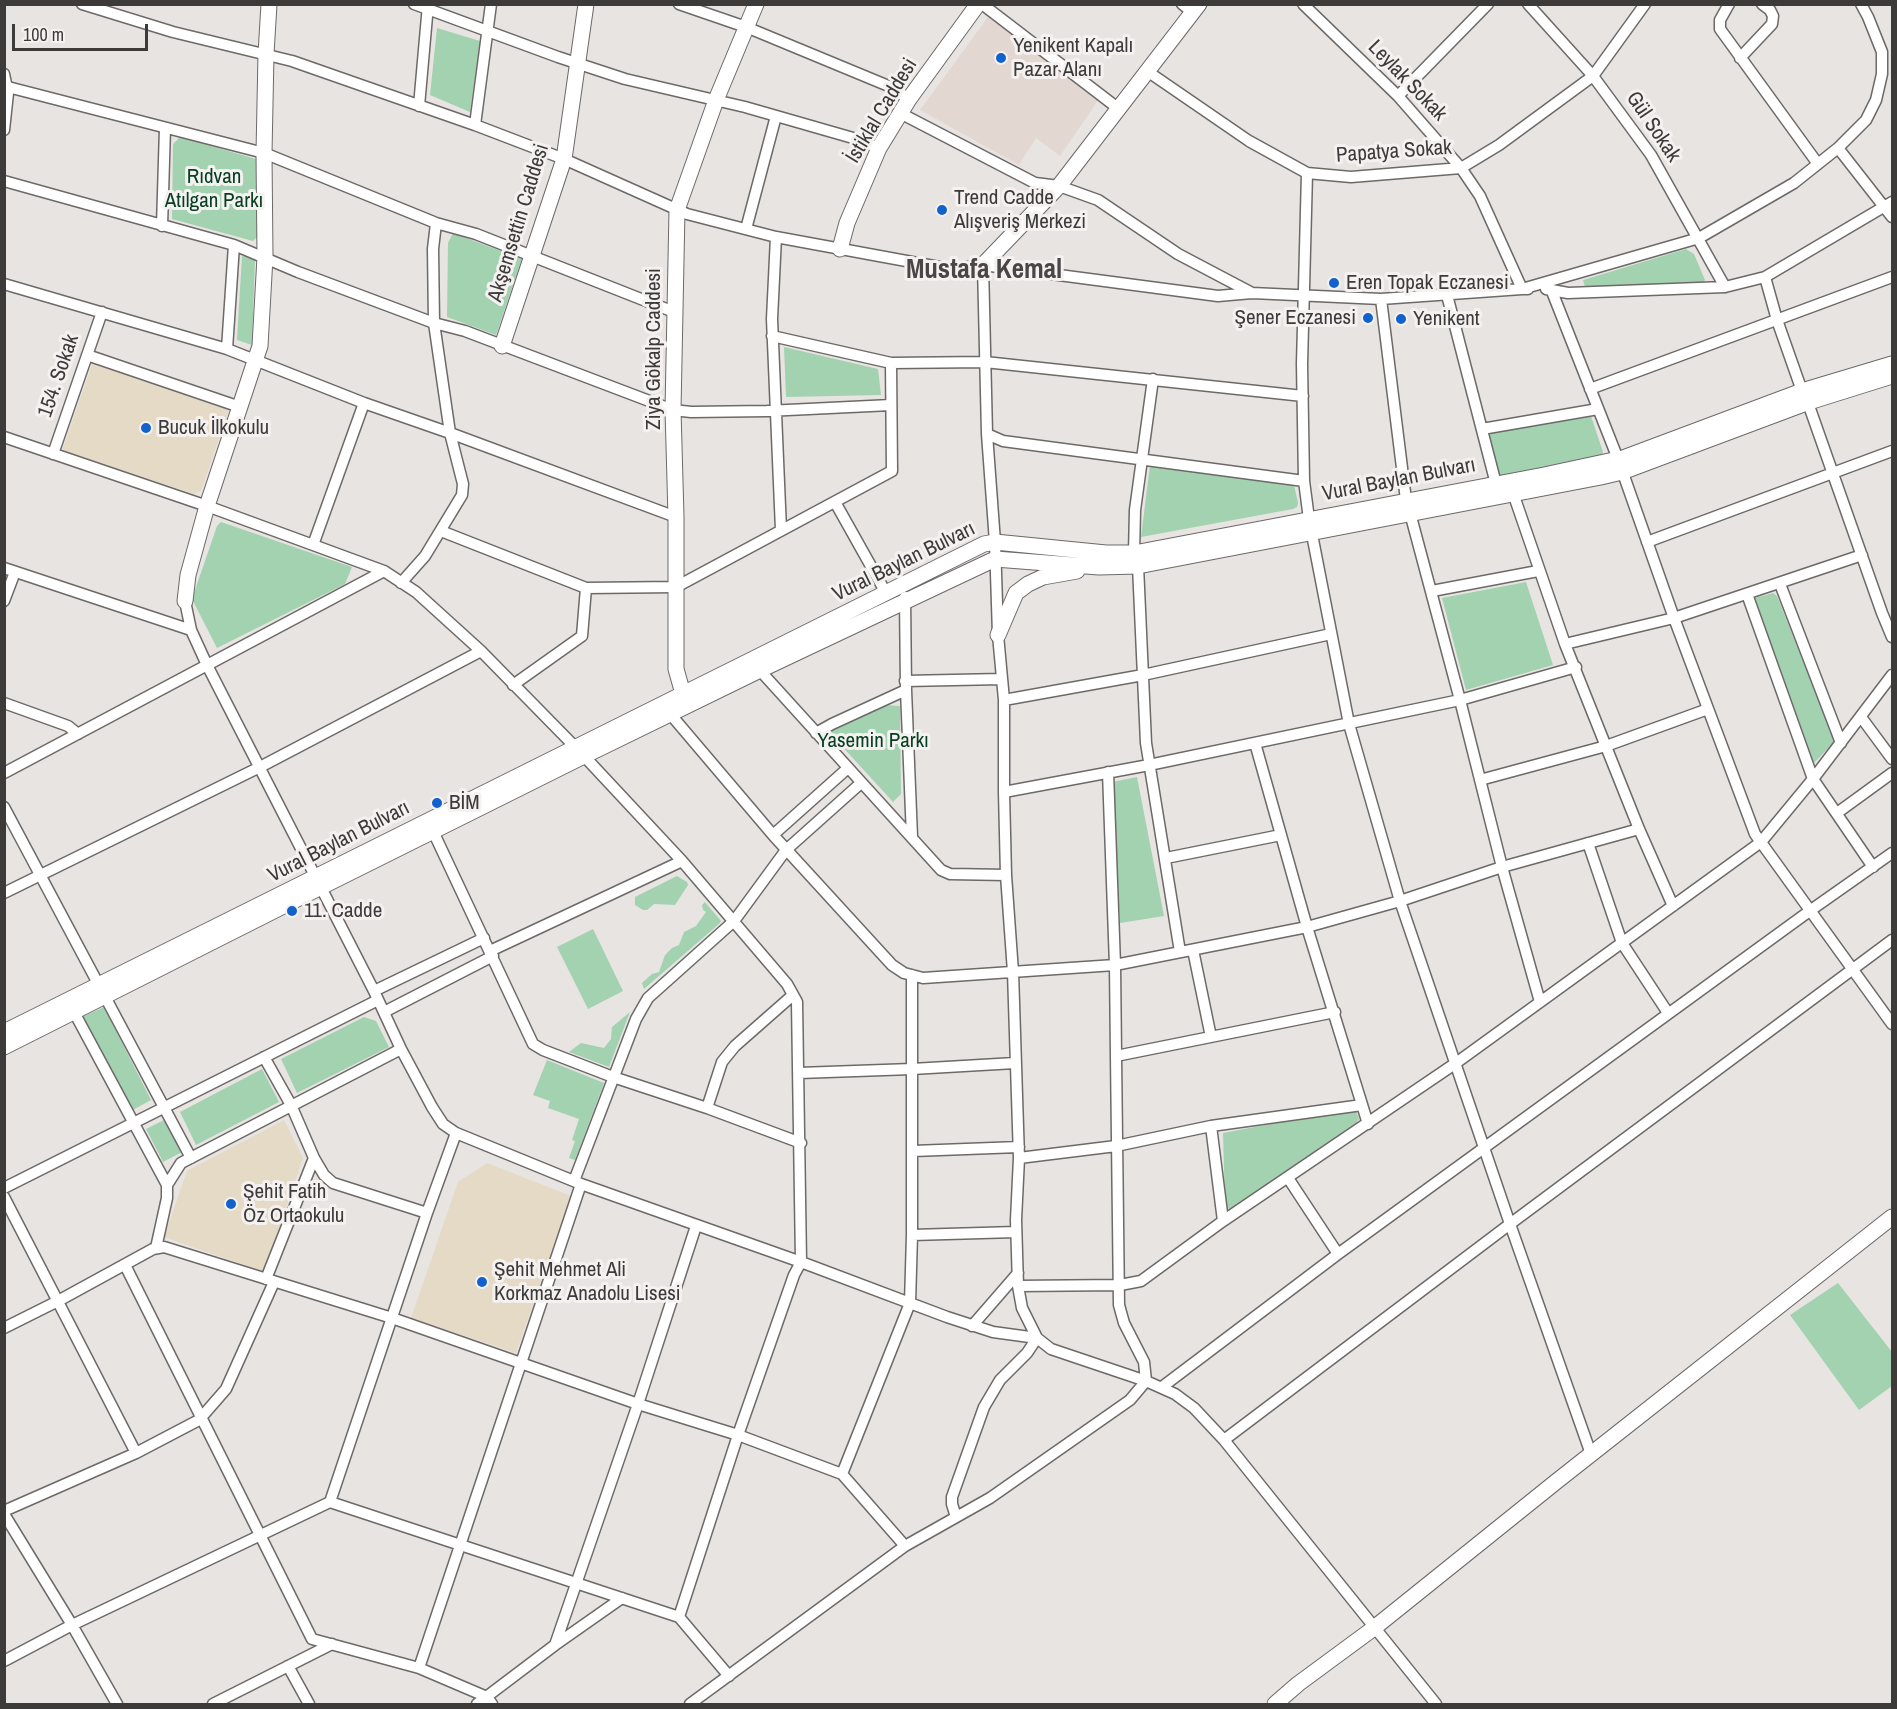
<!DOCTYPE html>
<html>
<head>
<meta charset="utf-8">
<style>
  body { margin:0 }
  #map { position:relative; width:1897px; height:1709px; overflow:hidden; background:#e8e4e2; font-family:"Archivo Narrow",sans-serif }
  canvas { display:block }
  .frame { position:absolute; inset:0; border:6px solid #3c3b3a; pointer-events:none }
  .scale { position:absolute; left:12px; top:24px; width:136px; height:27px; box-sizing:border-box; border:3px solid #3c3b3a; border-top:0; padding-left:8px; font-size:18px; line-height:21px; white-space:nowrap; color:#3c3b3a; -webkit-text-stroke:4px #f5f1f0; paint-order:stroke }
</style>
</head>
<body>
<div id="map">
<canvas width="1897" height="1709"></canvas>
<div class="frame"></div>
<div class="scale">100 m</div>
</div>
<script>
const c = document.querySelector('canvas').getContext('2d');
c.lineJoin = 'round';
function fill(path, color) { c.fillStyle = color; c.fill(path, 'evenodd'); }
const shape = rows => new Path2D(rows.map(r => 'M' + r).join(''));
function strokePath(path, color, width, dash) { c.strokeStyle = color; c.lineWidth = width; c.lineCap = dash ? 'butt' : 'round'; c.setLineDash(dash || []); c.stroke(path); }
function drawText(font, color, halo, rows, align = 'center') {
  c.font = font + ' "Archivo Narrow",sans-serif'; c.lineWidth = 6; c.setLineDash([]); c.textBaseline = 'middle'; c.strokeStyle = halo; c.fillStyle = color; for (const [text, x, y, turn = 0] of rows) {
    c.save(); c.translate(x, y); c.rotate((+turn || 0) * Math.PI / 180); c.textAlign = isNaN(turn) ? turn : align; if (halo) c.strokeText(text, 0, 0); c.fillText(text, 0, 0); c.restore();
  }
}
fill(shape([
  [988,17,1099,99,1060,156,1036,138,1019,165,920,110]
]), '#e3d7d2');
fill(shape([
  [93,362,229,409,201,491,194,494,64,451,63,448],
  [284,1120,303,1158,264,1272,164,1237,187,1171],
  [487,1163,571,1196,516,1353,411,1318,458,1182]
]), '#e4dac5');
fill(shape([
  [437,28,480,41,470,112,430,95],
  [180,137,256,159,257,237,253,241,172,219,173,144],
  [453,233,522,259,496,335,447,317,448,243],
  [1686,249,1694,254,1705,280,1703,283,1585,287,1583,280],
  [242,256,255,259,252,345,237,340],
  [784,347,878,369,881,395,786,397],
  [1587,414,1591,416,1603,452,1602,455,1498,476,1487,433],
  [1150,465,1294,485,1298,503,1297,507,1293,509,1141,537],
  [221,522,352,567,345,584,217,648,193,601,194,593,217,526],
  [1526,582,1553,665,1466,690,1442,598],
  [1773,593,1777,596,1835,741,1814,763,1755,598],
  [886,705,900,706,901,794,893,802,829,732],
  [1137,777,1164,916,1120,923,1112,782],
  [677,876,687,882,688,885,675,905,654,904,647,910,643,910,635,905,635,897],
  [705,902,721,921,719,924,644,989,642,983,652,974,659,972,665,955,672,948,679,945,684,932,696,926,706,912,703,910,702,905],
  [593,929,623,991,588,1009,557,947],
  [104,1007,151,1100,131,1111,82,1017],
  [630,1012,609,1067,569,1052,581,1043,604,1048,611,1039,612,1027],
  [364,1017,376,1021,389,1047,297,1093,281,1059],
  [547,1060,604,1083,575,1160,569,1158,575,1141,572,1140,579,1119,548,1108,550,1101,533,1095],
  [262,1069,279,1102,196,1145,180,1112],
  [1355,1108,1359,1119,1356,1123,1233,1209,1229,1209,1225,1204,1223,1133],
  [168,1118,184,1151,163,1162,146,1129],
  [1838,1283,1892,1352,1892,1386,1859,1410,1790,1315]
]), '#a2d2b0');
const street = shape([
  [82,4,173,32,292,61,475,125,564,159,687,214,776,237,950,269,983,265,1218,296,1252,293],
  [414,4,558,57,625,79,745,107,853,138,879,148],
  [679,4,746,27,891,87,909,99],
  [982,4,1119,109],
  [1182,4,1193,13],
  [1303,4,1398,96,1461,168,1480,196,1522,289,1528,289],
  [1528,4,1593,76,1651,155,1725,287],
  [1729,4,1720,20,1720,29,1818,164],
  [1740,58,1772,24,1773,16,1770,10,1762,4],
  [1147,71,1249,141,1307,173,1351,177,1461,168,1499,145,1593,76,1645,4],
  [4,74,8,93,4,130],
  [4,86,264,153,436,223,476,234,674,312],
  [1398,96,1488,4],
  [419,106,428,5],
  [900,113,1035,183,1059,186,1098,200,1178,254,1252,293,1381,299,1522,289,1699,238,1794,183,1838,148,1866,120,1876,100,1882,74,1882,52,1868,17,1861,4],
  [475,125,491,4],
  [1838,148,1892,217],
  [1307,173,1302,364,1304,481,1309,519,1349,724,1400,901,1510,1224,1591,1454],
  [4,181,234,245,298,272,434,323,465,331,673,410,691,412,767,411,891,405],
  [162,226,165,128],
  [746,229,776,116],
  [776,237,772,319,781,530],
  [983,265,987,434,995,542,998,635,1004,700,1004,792,1006,875,1013,972,1019,1158,1016,1220,1018,1286,1022,1308,1037,1338,1051,1349,1146,1381,1175,1394,1194,1408,1224,1440,1436,1704],
  [1765,277,1777,320,1802,391],
  [4,284,227,349,364,403,450,433,676,517],
  [1546,289,1568,293,1725,287,1765,277,1892,202],
  [1551,289,1618,459,1674,618,1755,834,1892,1024],
  [1447,295,1496,484],
  [1381,299,1406,500],
  [772,336,891,363,985,362,1303,396],
  [227,349,234,245],
  [87,355,240,407],
  [1590,389,1892,277],
  [1808,403,1882,613,1892,637],
  [1482,429,1598,409],
  [987,434,1003,441,1304,481],
  [4,437,207,506,384,571,416,592,481,651,584,756,682,861,787,984,797,1002,801,1262,794,1275,738,1435,679,1617],
  [53,454,102,312],
  [1513,493,1565,644,1639,829,1673,906],
  [835,502,886,593],
  [1410,513,1460,700,1502,867,1540,1002],
  [441,531,586,588],
  [1647,542,1892,451],
  [313,545,364,403],
  [1134,553,1135,510,1153,379],
  [1138,566,1146,743,1180,952],
  [4,568,191,630],
  [401,583,425,556,462,495,463,484,450,433,434,323,433,249,436,223],
  [1780,584,1841,743],
  [1432,591,1538,571],
  [1747,594,1813,779,1873,867],
  [905,597,906,690,912,837],
  [4,601,15,572],
  [185,601,191,630,207,665,374,991,401,1049,432,1107,443,1124,456,1133,581,1184,801,1262,947,1317,993,1332,1037,1338,1027,1353,1000,1380,984,1407,952,1497,952,1504,956,1517],
  [1565,644,1674,618,1862,555],
  [755,665,941,870,950,874,1006,875],
  [905,681,1002,679],
  [513,685,582,636,586,588,676,587,892,471,891,363],
  [1004,700,1143,675,1331,634],
  [4,703,68,726,78,734],
  [666,709,773,835,892,965,904,973,923,978,1115,965,1307,927,1400,901,1502,867,1639,829],
  [1861,717,1892,759],
  [816,733,832,724,906,690],
  [1255,743,1307,927,1368,1124],
  [1108,772,1115,965,1116,1056,1335,1012],
  [4,773,384,571],
  [1480,780,1606,746,1708,709],
  [1004,792,1149,765,1460,700,1576,667],
  [4,807,191,1158],
  [1837,813,1892,773],
  [431,827,533,1044,543,1050,613,1077,707,1108,801,1143],
  [773,835,848,768],
  [1588,843,1622,943,1668,1013],
  [1166,858,1281,835],
  [4,893,260,767,481,651],
  [1193,950,1211,1037],
  [490,951,682,861],
  [912,975,912,1069,1015,1063],
  [374,991,484,938],
  [74,1012,167,1185,167,1198,156,1248],
  [384,1012,493,956],
  [264,1057,291,1105,314,1158,324,1175,333,1183,427,1213],
  [799,1073,912,1069,912,1235,910,1303,842,1474],
  [707,1108,722,1062,735,1046,793,995],
  [1211,1126,1223,1221],
  [913,1151,1019,1147],
  [1019,1158,1116,1146,1211,1126,1362,1105],
  [1288,1178,1338,1254],
  [574,1181,636,1019,648,998,734,921,786,850,861,783],
  [167,1185,181,1163,401,1049],
  [4,1188,378,1000],
  [4,1197,136,1453],
  [912,1235,1016,1232],
  [125,1265,312,1639,419,1668,487,1697,492,1704],
  [266,1279,314,1158],
  [1018,1286,1120,1285,1141,1281,1223,1221,1456,1063,1761,842,1813,779,1892,675],
  [972,1326,1018,1273],
  [4,1328,58,1301,153,1249,164,1247,392,1318,638,1404,738,1435,842,1474,905,1546],
  [1162,1387,1338,1254,1811,910,1892,853],
  [1224,1440,1510,1224,1892,940],
  [330,1502,679,1617,729,1676],
  [4,1511,136,1453,199,1420,226,1389,274,1282],
  [4,1514,72,1625,117,1704],
  [555,1645,638,1404,696,1226],
  [4,1661,72,1625,330,1502,427,1213,456,1133],
  [288,1666,309,1704],
  [419,1668,581,1184],
  [213,1704,332,1644],
  [477,1704,555,1645,622,1598],
  [690,1704,905,1546,990,1498,1130,1400,1146,1381,1144,1362,1124,1323,1119,1305,1116,1056]
]);
const secondary = shape([
  [840,249,847,223,879,148,909,99,978,4],
  [983,265,1059,186,1199,4],
  [502,346,564,159,586,4],
  [185,601,188,575,207,506,260,346,265,257,264,153,266,54,269,4],
  [998,635,1016,593,1028,584,1043,577,1077,571],
  [685,701,676,669,676,517,673,410,677,210,716,100,756,4],
  [4,1032,984,544,995,542,1106,553,1134,553,1544,475,1623,458,1802,391,1892,364],
  [4,1047,321,887,584,756,760,670,995,559,1099,567,1138,566,1601,477,1622,472,1809,402,1892,376],
  [1275,1704,1298,1684,1374,1628,1557,1481,1892,1217]
]);
strokePath(street, '#6d6968', 13);
strokePath(secondary, '#6d6968', 17);
strokePath(street, '#fff', 10);
strokePath(secondary, '#fff', 15);
for (const [x, y, r, color] of [
  [1001,58,6,"#1162cc"],
  [942,210,6,"#1162cc"],
  [1334,283,6,"#1162cc"],
  [1368,318,6,"#1162cc"],
  [1401,319,6,"#1162cc"],
  [146,428,6,"#1162cc"],
  [437,803,6,"#1162cc"],
  [292,911,6,"#1162cc"],
  [231,1204,6,"#1162cc"],
  [482,1282,6,"#1162cc"]
]) { const dot = new Path2D(); dot.arc(x, y, r, 0, 2 * Math.PI); c.fillStyle = color; c.fill(dot); strokePath(dot, '#f5f1f0', 2); }
drawText('21px', '#3c3b3a', '#f5f1f0', [
  ["Yenikent Kapalı",1013,46],
  ["Pazar Alanı",1013,70],
  ["Trend Cadde",954,198],
  ["Alışveriş Merkezi",954,222],
  ["Eren Topak Eczanesi",1346,283],
  ["Şener Eczanesi",1356,318,"right"],
  ["Yenikent",1413,319],
  ["Bucuk İlkokulu",158,428],
  ["BİM",449,803],
  ["11. Cadde",304,911],
  ["Şehit Fatih",243,1192],
  ["Öz Ortaokulu",243,1216],
  ["Şehit Mehmet Ali",494,1270],
  ["Korkmaz Anadolu Lisesi",494,1294]
], 'left');
drawText('21px', '#3c3b3a', '#f5f1f0', [
  ["Leylak Sokak",1407,81,46],
  ["İstiklal Caddesi",882,111,-59],
  ["Gül Sokak",1653,127,56],
  ["Papatya Sokak",1394,152,-4],
  ["Akşemsettin Caddesi",519,223,-73],
  ["Ziya Gökalp Caddesi",654,349,-90],
  ["154. Sokak",59,376,-71],
  ["Vural Baylan Bulvarı",1399,480,-11],
  ["Vural Baylan Bulvarı",904,562,-26],
  ["Vural Baylan Bulvarı",339,842,-27]
]);
drawText('21px', '#044021', '#f5f1f0', [
  ["Rıdvan",214,177],
  ["Atılgan Parkı",214,201],
  ["Yasemin Parkı",873,741]
]);
drawText('bold 27px', '#494645', '#f5f1f0', [
  ["Mustafa Kemal",984,271]
]);
</script>
</body>
</html>
